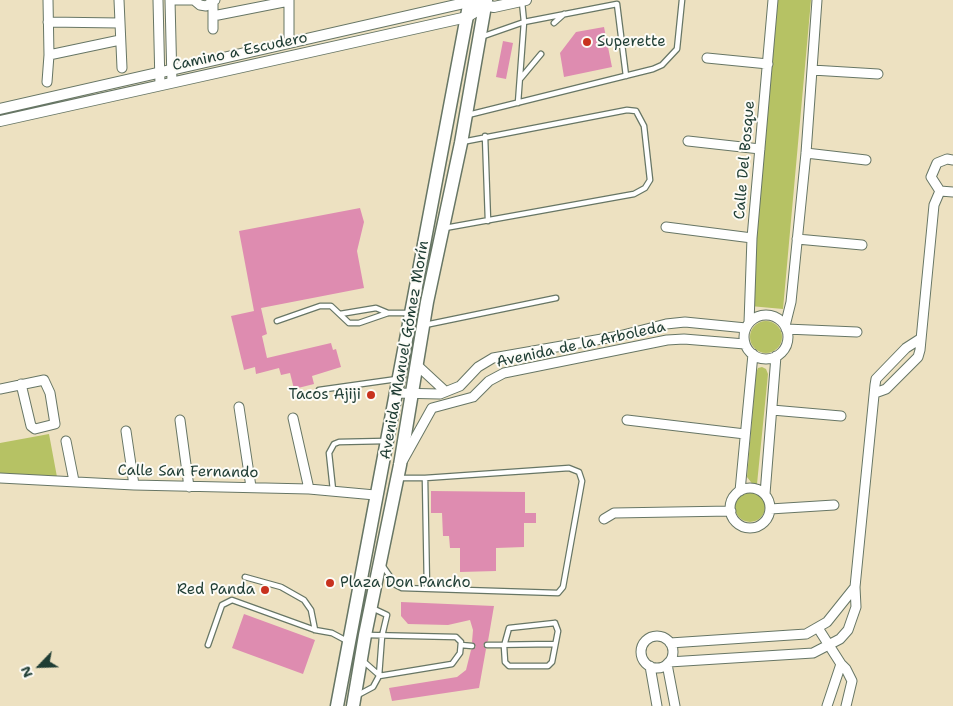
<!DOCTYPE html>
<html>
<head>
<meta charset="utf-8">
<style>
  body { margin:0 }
  #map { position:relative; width:953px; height:706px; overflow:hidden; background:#ede1c1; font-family:"Shantell Sans",sans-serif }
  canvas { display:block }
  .north { position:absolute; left:15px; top:641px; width:50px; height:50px; -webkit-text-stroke:4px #fdfcf7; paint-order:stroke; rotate:246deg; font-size:14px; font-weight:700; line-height:20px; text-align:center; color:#1f3d34 }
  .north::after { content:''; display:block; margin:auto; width:18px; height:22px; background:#1f3d34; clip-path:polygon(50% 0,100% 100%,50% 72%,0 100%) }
</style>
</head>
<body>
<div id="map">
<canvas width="953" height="706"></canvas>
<div class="north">N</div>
</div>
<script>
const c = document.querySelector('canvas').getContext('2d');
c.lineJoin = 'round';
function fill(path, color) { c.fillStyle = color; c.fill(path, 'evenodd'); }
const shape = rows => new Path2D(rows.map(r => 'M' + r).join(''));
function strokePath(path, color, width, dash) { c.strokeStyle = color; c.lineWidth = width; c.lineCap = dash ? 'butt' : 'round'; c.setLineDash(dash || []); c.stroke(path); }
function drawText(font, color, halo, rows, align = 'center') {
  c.font = font + ' "Shantell Sans",sans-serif'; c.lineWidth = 4; c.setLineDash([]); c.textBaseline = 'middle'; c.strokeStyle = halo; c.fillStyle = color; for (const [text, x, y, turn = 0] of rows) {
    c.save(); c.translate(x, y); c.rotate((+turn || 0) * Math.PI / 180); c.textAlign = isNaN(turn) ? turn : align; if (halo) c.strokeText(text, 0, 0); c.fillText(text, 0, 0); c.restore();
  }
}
fill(shape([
  [778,0,811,0,783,309,750,306],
  '750 337a16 16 0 1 1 32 0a16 16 0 1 1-32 0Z',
  [762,367,766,369,768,374,757,484,754,486,747,477,756,373,758,368],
  [49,434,57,477,0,475,0,443],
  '735 507a15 15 0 1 1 30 0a15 15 0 1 1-30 0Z'
]), '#b6c264');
fill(shape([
  [604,27,612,67,564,77,560,53,576,32],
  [503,41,513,43,506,79,496,77],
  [360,208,364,222,357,251,364,288,261,308,267,334,262,336,267,358,331,343,333,350,336,349,341,367,312,376,314,384,294,389,290,373,281,375,279,368,256,374,255,367,244,370,231,316,254,311,239,231],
  [431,491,525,492,525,513,536,513,536,523,524,523,524,547,496,548,496,571,460,572,460,548,450,548,449,536,443,536,442,513,431,513],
  [401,602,494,606,488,641,483,645,486,649,479,688,392,701,389,688,457,677,466,670,471,650,476,647,472,642,473,630,470,620,448,625,408,624,401,616],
  [244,614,315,640,303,674,232,648]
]), '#de8cb0');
const service = shape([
  [554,23,564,14],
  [481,37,524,22,522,2],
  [521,78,541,54],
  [518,103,524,22,617,4,626,76],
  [468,115,653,69,662,65,677,49,682,0],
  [485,136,488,221],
  [445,228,634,194,645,188,650,180,644,126,636,111,627,110,462,142],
  [340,314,376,308,388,313],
  [277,321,320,306,331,306,349,323,359,323,388,313,408,313],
  [425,325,556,298],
  [319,390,397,379],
  [425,478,427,589],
  [333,490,329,453,334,444,339,442,385,441],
  [382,565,396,585,402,588,558,593,563,587,582,481,579,472,569,468,425,478,398,478],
  [245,577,281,587,304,600,311,610,315,630],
  [372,608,387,615,382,636,379,676],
  [555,623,558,631,552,662,548,666,509,666,505,662,504,646,509,628,555,623],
  [208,645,222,605,232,600,315,630,332,633,347,641],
  [461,645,472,646],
  [487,645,554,644],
  [362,660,379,675],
  [358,695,373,687,379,676,452,664,460,653,461,642,456,637,367,635]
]);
const minor = shape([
  [119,0,122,68],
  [158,0,160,85],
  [170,0,172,82],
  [172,0,194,0],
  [194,0,200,5,206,6,215,0],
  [289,0,289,42],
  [213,3,213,29],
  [213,16,289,1],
  [48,22,119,23],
  [49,55,120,40],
  [707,58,768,64],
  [812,70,878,74],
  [47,82,49,55,48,0],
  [688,141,760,149],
  [806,153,866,160],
  [953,160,947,159,937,163,931,177,940,191,953,192],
  [666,227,752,238],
  [797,239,862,245],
  '744 337a22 22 0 1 1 44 0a22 22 0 1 1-44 0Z',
  [749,323,752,238,773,0],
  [785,326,791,302,806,153,817,0],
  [786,329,857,332],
  [418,366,445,391],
  [0,389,44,380,50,393,55,424,35,429,31,426,21,384],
  [395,393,440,394,460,386,478,367,493,358,619,336,666,324,685,322,746,328],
  [875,393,886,389,918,357,920,350,934,205,940,191],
  [239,407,251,487],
  [772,410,841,416],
  [293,418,309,489],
  [180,420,189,487],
  [627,420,745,434],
  [126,431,134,485],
  [66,441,74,481],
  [403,460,432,408,473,397,489,381,504,373,667,340,684,339,745,344],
  [0,478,134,485,309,489,375,495],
  '730 508a20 20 0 1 1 40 0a20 20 0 1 1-40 0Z',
  [740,491,753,354],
  [765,494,776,356],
  [770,509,834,505],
  [604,519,614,513,731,511],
  [818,628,841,664,827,706],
  '641 652a16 16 0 1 1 32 0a16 16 0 1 1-32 0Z',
  [670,643,806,634,827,622,855,587],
  [669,662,813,653,840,639,848,630,856,607,855,587,875,385,876,379,906,348,920,339],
  [667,664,675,706],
  [841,664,846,669,852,681,846,706],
  [650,666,657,706]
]);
const tertiary = shape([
  [0,109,469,2,494,7,526,0],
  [0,121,467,17,485,6]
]);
const primary = shape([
  [337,706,470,0],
  [353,706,365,635,400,465,427,302,461,143,486,0]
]);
strokePath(service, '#677665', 7);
strokePath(minor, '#677665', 11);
strokePath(tertiary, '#677665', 12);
strokePath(primary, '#677665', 15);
strokePath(service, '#fff', 4.5);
strokePath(minor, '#fff', 9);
strokePath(tertiary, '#fff', 10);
strokePath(primary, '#fff', 12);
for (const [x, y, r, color] of [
  [587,42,5,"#c8321e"],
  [371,395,5,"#c8321e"],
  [330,583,5,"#c8321e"],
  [265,590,5,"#c8321e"]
]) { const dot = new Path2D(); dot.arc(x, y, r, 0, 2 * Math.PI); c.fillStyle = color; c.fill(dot); strokePath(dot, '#fdfcf7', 2); }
drawText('15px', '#1f3d34', '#fdfcf7', [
  ["Superette",597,42],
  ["Tacos Ajiji",361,395,"right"],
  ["Plaza Don Pancho",340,583],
  ["Red Panda",255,590,"right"]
], 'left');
drawText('15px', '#1f3d34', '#fdfcf7', [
  ["Camino a Escudero",240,52,-12],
  ["Calle Del Bosque",745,160,-85],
  ["Avenida de la Arboleda",581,345,-12],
  ["Avenida Manuel Gómez Morín",405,350,-80],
  ["Calle San Fernando",188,472,1]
]);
</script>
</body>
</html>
